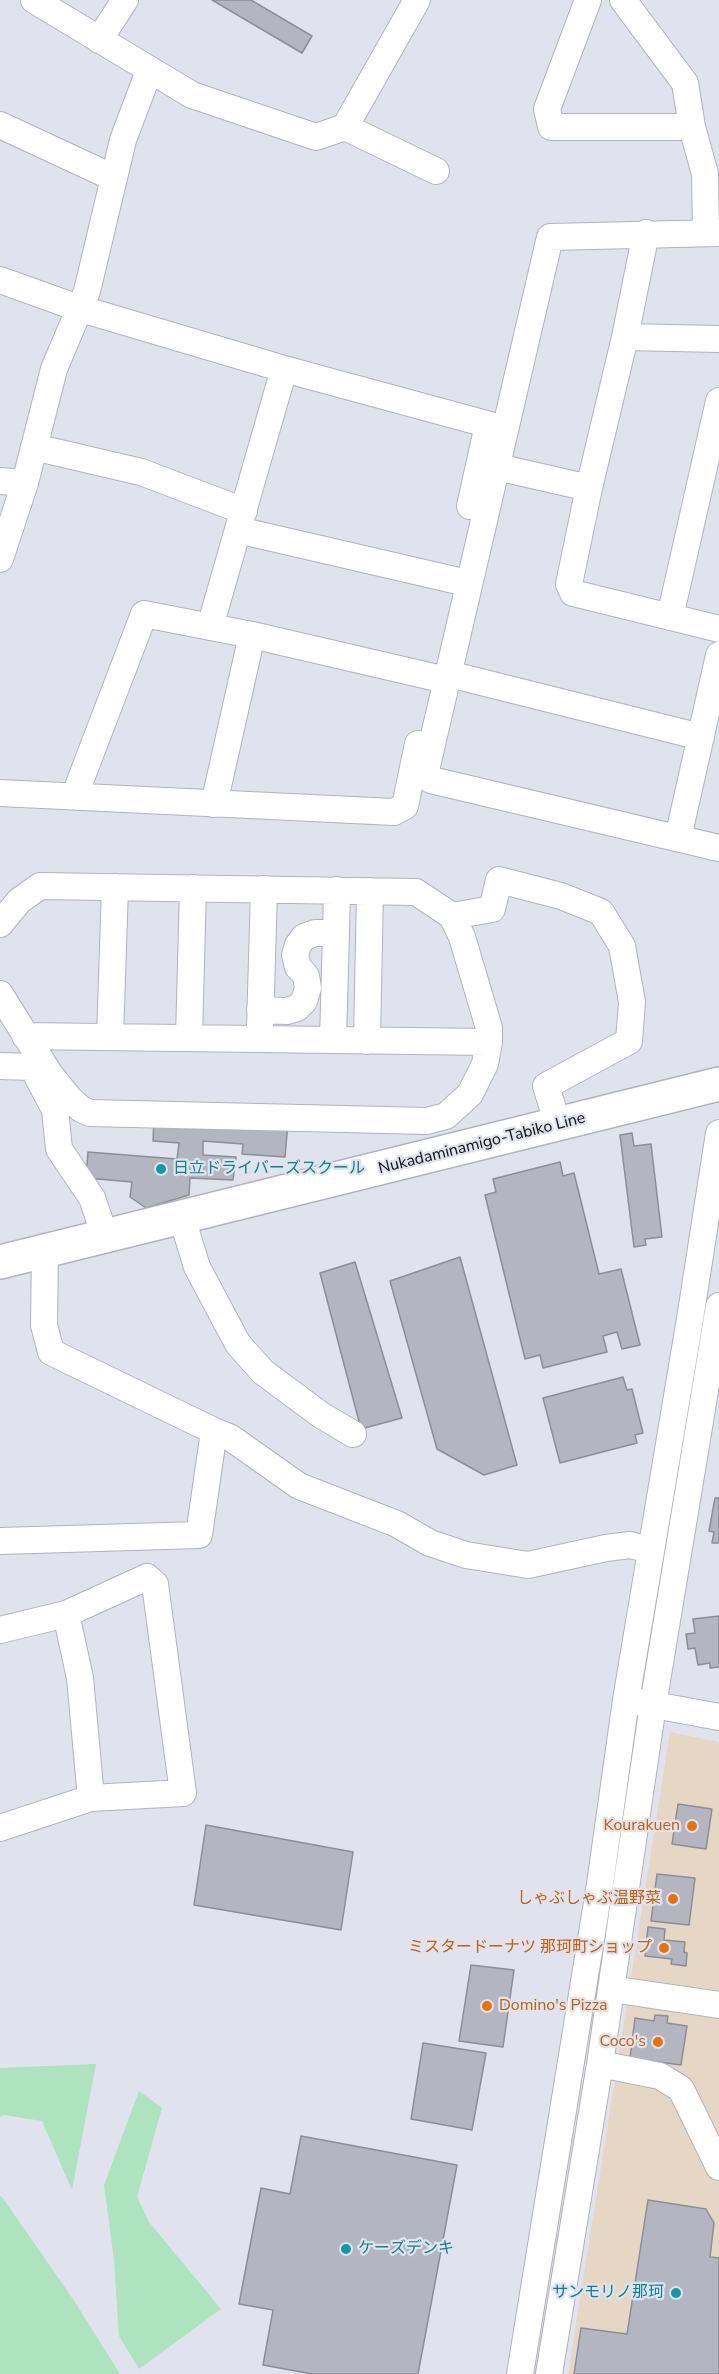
<!DOCTYPE html>
<html>
<head>
<meta charset="utf-8">
<style>
  body { margin:0 }
  canvas { display:block; background:#e0e3ed }
</style>
</head>
<body>
<canvas width="719" height="2374"></canvas>
<script>
const c = document.querySelector('canvas').getContext('2d');
c.lineJoin = 'round';
function fill(path, color) { c.fillStyle = color; c.fill(path, 'evenodd'); }
const shape = rows => new Path2D(rows.map(r => 'M' + r).join(''));
function strokePath(path, color, width, dash) { c.strokeStyle = color; c.lineWidth = width; c.lineCap = dash ? 'butt' : 'round'; c.setLineDash(dash || []); c.stroke(path); }
function drawText(font, color, halo, rows, align = 'center') {
  c.font = font + ' "Nunito Sans","Noto Sans JP",sans-serif'; c.lineWidth = 4.5; c.setLineDash([]); c.textBaseline = 'middle'; c.strokeStyle = halo; c.fillStyle = color; for (const [text, x, y, turn = 0] of rows) {
    c.save(); c.translate(x, y); c.rotate((+turn || 0) * Math.PI / 180); c.textAlign = isNaN(turn) ? turn : align; if (halo) c.strokeText(text, 0, 0); c.fillText(text, 0, 0); c.restore();
  }
}
fill(shape([
  [670,1732,719,1742,719,2374,568,2374]
]), '#e5d7c4');
fill(shape([
  [96,2064,72,2190,42,2121,4,2115,0,2117,0,2068],
  [139,2091,162,2108,137,2197,149,2222,221,2309,139,2369,119,2336,114,2260,104,2185],
  [0,2196,2,2197,73,2299,120,2374,0,2374]
]), '#ade3be');
const building = shape([
  [212,0,251,0,312,36,302,53,212,0],
  [154,1119,288,1123,285,1157,242,1154,243,1144,203,1141,203,1155,236,1157,233,1180,190,1178,189,1195,146,1208,130,1197,132,1182,86,1178,88,1152,177,1159,179,1143,153,1141,154,1119],
  [632,1133,634,1146,651,1144,662,1237,645,1239,646,1245,634,1247,620,1135,632,1133],
  [560,1162,563,1176,574,1173,599,1274,621,1269,640,1345,622,1349,617,1332,603,1336,607,1352,543,1368,540,1355,525,1359,485,1195,496,1192,493,1179,560,1162],
  [460,1257,517,1465,484,1475,437,1449,390,1281,460,1257],
  [355,1262,402,1418,361,1429,320,1273,355,1262],
  [623,1377,627,1390,632,1389,643,1433,635,1435,637,1443,560,1463,543,1398,623,1377],
  [715,1498,719,1498,719,1543,712,1543,714,1532,709,1531,715,1498],
  [719,1616,719,1667,710,1668,710,1663,698,1665,695,1648,688,1649,686,1634,695,1633,693,1619,719,1616],
  [678,1804,712,1809,706,1849,672,1844,678,1804],
  [206,1825,353,1852,341,1930,194,1905,206,1825],
  [657,1874,695,1878,689,1925,651,1921,657,1874],
  [648,1927,665,1929,664,1940,685,1942,684,1952,687,1953,686,1966,671,1964,672,1959,645,1956,648,1927],
  [471,1965,514,1970,503,2047,459,2041,471,1965],
  [655,2015,668,2016,667,2023,687,2026,681,2065,630,2058,635,2018,654,2021,655,2015],
  [423,2043,486,2053,472,2130,411,2119,423,2043],
  [301,2136,457,2165,418,2374,312,2374,263,2365,273,2310,239,2304,261,2188,290,2194,301,2136],
  [648,2200,706,2209,714,2223,710,2257,719,2258,719,2374,574,2374,581,2328,627,2334,648,2200]
]);
fill(building, '#b3b6c0');
strokePath(building, '#8b8e97', 1.5);
const minor = shape([
  [34,0,192,95,316,137,345,127,417,0],
  [588,0,547,109,551,127,692,127,705,174,706,233],
  [623,0,685,83,692,127],
  [99,40,125,0],
  [0,125,114,178],
  [345,127,436,171],
  [719,233,550,237,426,770,431,780,719,848],
  [0,280,78,308,284,369,505,429],
  [625,337,646,233],
  [719,339,625,337,589,488,569,584,573,593,719,629],
  [34,447,141,472,244,511],
  [497,467,589,488],
  [0,481,25,483],
  [470,506,488,425],
  [238,530,454,580],
  [0,559,25,483,54,369,87,291,123,140,149,71],
  [670,617,719,401],
  [210,627,284,369],
  [449,674,701,737],
  [0,793,394,812,405,806,418,744],
  [78,797,79,784,144,614,252,635,433,677],
  [214,804,252,635],
  [678,838,719,655],
  [452,916,492,909,499,880,561,896,601,912,622,946,632,1002,629,1041,546,1086,558,1125],
  [0,924,19,901,40,886,416,892,452,916,462,937,489,1028,489,1042,485,1064,470,1094,446,1116,427,1121,90,1113,81,1109,69,1098,49,1073,0,994],
  [260,1010,287,1011,297,1008,304,1001,308,988,306,976,298,967,295,955,298,945,304,937,315,933,336,933,337,890],
  [260,1027,264,889],
  [25,1036,489,1042],
  [110,1037,115,887],
  [189,1038,193,888],
  [333,1040,336,933],
  [367,1041,370,891],
  [0,1066,32,1067],
  [37,1076,55,1110,59,1149,92,1198,105,1236],
  [182,1218,197,1267,238,1344,263,1372,321,1415,353,1434],
  [214,1431,231,1438,299,1486,397,1524,430,1543,466,1555,528,1565,606,1548,630,1545,650,1550],
  [0,1541,199,1535,214,1431,51,1352,44,1325,45,1251],
  [66,1614,80,1678,91,1798],
  [0,1630,66,1614,147,1577,155,1584,183,1793,91,1798,0,1828],
  [638,1702,719,1717],
  [611,1989,719,2005],
  [600,2064,660,2076,681,2089,719,2167],
  [520,2374,600,1884,626,1700,690,1319,719,1133],
  [549,2374,600,2064,653,1705,719,1306]
]);
const major = shape([
  [0,1262,719,1084]
]);
strokePath(minor, '#b0b3bc', 28);
strokePath(major, '#b0b3bc', 36);
strokePath(minor, '#fff', 26);
strokePath(major, '#fff', 33);
for (const [x, y, r, color] of [
  [161,1169,6,"#0f9aa8"],
  [692,1826,6,"#e8710a"],
  [673,1899,6,"#e8710a"],
  [664,1948,6,"#e8710a"],
  [487,2006,6,"#e8710a"],
  [658,2042,6,"#e8710a"],
  [346,2249,6,"#0f9aa8"],
  [676,2293,6,"#0f9aa8"]
]) { const dot = new Path2D(); dot.arc(x, y, r, 0, 2 * Math.PI); c.fillStyle = color; c.fill(dot); strokePath(dot, '#e0e3ed', 2); }
drawText('16px', '#0d0e11', '#e0e3ed', [
  ["Nukadaminamigo-Tabiko Line",482,1144,-14]
]);
drawText('16px', '#0d838f', '#e0e3ed', [
  ["日立ドライバーズスクール",173,1169],
  ["ケーズデンキ",358,2249],
  ["サンモリノ那珂",664,2293,"right"]
], 'left');
drawText('16px', '#c56008', '#e0e3ed', [
  ["Kourakuen",680,1826],
  ["しゃぶしゃぶ温野菜",661,1899],
  ["ミスタードーナツ 那珂町ショップ",652,1948],
  ["Domino's Pizza",499,2006,"left"],
  ["Coco's",646,2042]
], 'right');
</script>
</body>
</html>
